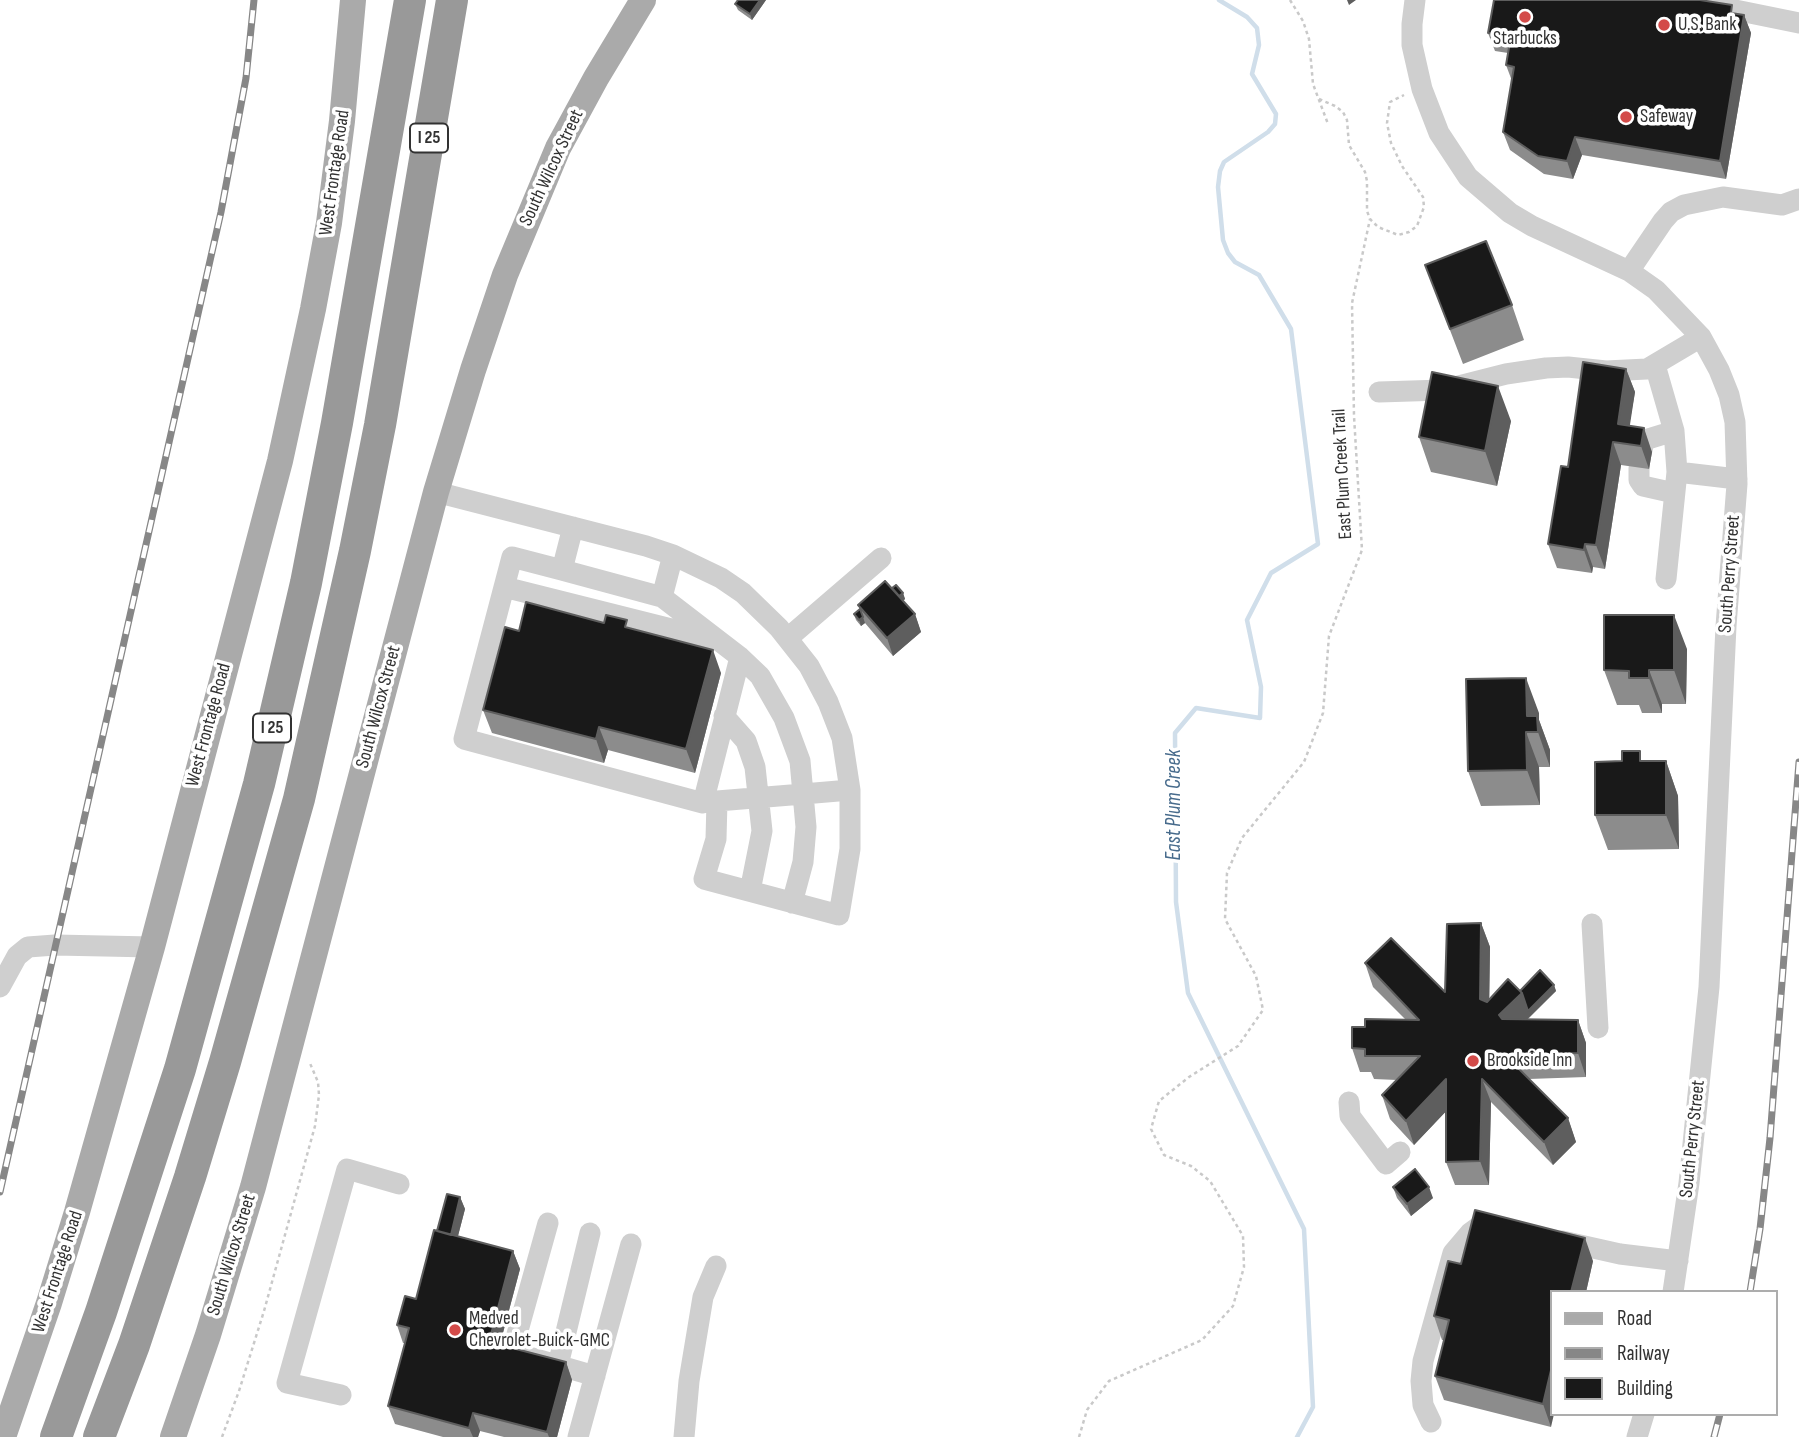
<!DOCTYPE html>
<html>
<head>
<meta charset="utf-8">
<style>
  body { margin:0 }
  #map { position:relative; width:1799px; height:1437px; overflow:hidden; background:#fff; font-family:"Sofia Sans Condensed",sans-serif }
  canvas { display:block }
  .legend { position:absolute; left:1550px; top:1290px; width:228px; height:126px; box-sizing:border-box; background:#fff; border:2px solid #adadad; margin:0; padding:9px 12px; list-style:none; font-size:21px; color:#323232 }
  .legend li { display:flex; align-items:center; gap:14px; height:35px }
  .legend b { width:35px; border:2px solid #adadad }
</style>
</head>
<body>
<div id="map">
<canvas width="1799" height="1437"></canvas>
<ul class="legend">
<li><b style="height:9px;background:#aaa"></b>Road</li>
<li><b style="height:9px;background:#878787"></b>Railway</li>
<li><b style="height:19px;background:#191919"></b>Building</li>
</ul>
</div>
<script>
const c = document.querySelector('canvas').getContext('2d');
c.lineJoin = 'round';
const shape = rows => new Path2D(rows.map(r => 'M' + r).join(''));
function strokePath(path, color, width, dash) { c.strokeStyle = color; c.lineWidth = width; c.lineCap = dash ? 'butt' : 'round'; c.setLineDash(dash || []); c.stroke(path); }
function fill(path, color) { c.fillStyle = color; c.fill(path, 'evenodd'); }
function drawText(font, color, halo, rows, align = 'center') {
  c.font = font + ' "Sofia Sans Condensed",sans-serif'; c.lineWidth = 7; c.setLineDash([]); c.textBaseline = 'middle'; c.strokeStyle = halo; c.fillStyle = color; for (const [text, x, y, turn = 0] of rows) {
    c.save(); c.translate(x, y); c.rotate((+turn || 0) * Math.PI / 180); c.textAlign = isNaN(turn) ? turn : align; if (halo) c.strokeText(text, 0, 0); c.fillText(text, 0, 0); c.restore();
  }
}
strokePath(shape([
  [1219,0,1247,17,1257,28,1259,45,1252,74,1276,114,1275,124,1268,132,1224,162,1220,171,1218,187,1223,240,1228,253,1235,262,1259,275,1291,329,1318,544,1271,573,1247,620,1261,687,1260,718,1196,708,1175,733,1176,902,1188,993,1304,1229,1313,1407,1297,1437]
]), '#d0deea', 4.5);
strokePath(shape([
  [1290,0,1303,21,1309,39,1313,84,1328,124],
  [1319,99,1335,106,1343,112,1347,120,1349,145,1365,172,1367,181,1367,211,1370,219,1378,227,1398,235,1409,232,1417,226,1424,207,1423,197,1402,166,1391,143,1387,123,1390,102,1404,95],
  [222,1437,239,1391,264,1311,315,1126,319,1095,318,1082,309,1061],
  [1079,1437,1087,1410,1109,1381,1202,1340,1233,1306,1244,1267,1243,1236,1210,1181,1191,1166,1164,1155,1151,1129,1159,1101,1189,1077,1238,1046,1263,1010,1256,976,1225,919,1227,873,1242,838,1304,762,1323,713,1329,636,1362,550,1354,416,1352,303,1370,219]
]), '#c9c9c9', 2.5, [3.5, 3.5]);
strokePath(shape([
  [1415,0,1412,24,1412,45,1422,89,1439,133,1468,177,1510,213,1532,226,1629,271,1656,290,1701,337,1719,370,1729,395,1735,422,1737,484,1726,626,1709,987,1689,1183,1673,1292],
  [1686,0,1799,23],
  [1629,271,1663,221,1671,212,1684,205,1723,197,1782,205,1799,199],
  [1655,365,1674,431,1677,472,1737,479],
  [1379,392,1443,390,1506,374,1546,368,1568,367,1606,371,1647,369,1701,337],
  [1642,450,1644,442,1648,439,1674,431],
  [1639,468,1639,480,1643,486,1674,493],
  [436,492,646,546,673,555,721,578,743,593,779,628,809,666,828,702,842,738,850,790,850,849,839,915,704,879,716,839,717,801],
  [573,527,562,570,512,557,464,739,703,803,740,657],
  [673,555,662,597,740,657,760,676,784,718,800,761,803,794,705,802],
  [562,570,662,597],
  [1666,579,1677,472],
  [504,587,711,639],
  [788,638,881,558],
  [724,716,746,741,755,767,762,831,750,891],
  [792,903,803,862,806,827,803,794,850,790],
  [1592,924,1598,1028],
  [0,987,17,956,28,947,55,945,152,947],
  [1349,1102,1350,1116,1386,1164,1400,1152],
  [548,1223,512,1352,595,1376],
  [1562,1241,1620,1254,1678,1261],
  [558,1365,590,1233],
  [341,1395,287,1383,347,1169,399,1184],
  [1431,1422,1423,1405,1421,1381,1423,1361,1453,1253,1470,1233,1481,1225,1494,1226],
  [578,1437,631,1244],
  [684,1437,689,1381,703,1297,716,1266],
  [1637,1437,1644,1414]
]), '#cfcfcf', 21);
strokePath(shape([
  [3,1437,49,1303,77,1212,152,947,280,461,313,309,329,223,342,121,353,0],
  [173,1437,208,1335,253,1187,436,492,473,370,505,275,558,148,596,78,643,0]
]), '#aaa', 26);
strokePath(shape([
  [56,1437,101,1312,180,1069,259,784,306,583,337,423,410,0],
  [99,1437,134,1345,190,1177,225,1062,299,799,355,551,380,425,452,0]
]), '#999', 32);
const rail = shape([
  [0,1192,221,212,246,78,254,0],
  [1750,1292,1760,1229,1770,1138,1799,762],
  [1714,1437,1720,1414]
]);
strokePath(rail, '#878787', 7);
strokePath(rail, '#fff', 4.5, [13]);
fill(shape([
  [766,0,752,20,738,10,735,4],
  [1735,13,1744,15,1751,33,1726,179,1582,155,1573,179,1544,174,1510,150,1503,132,1512,81,1506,65,1508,53,1495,51,1488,33],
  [1425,265,1512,305,1524,340,1463,364],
  [1626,369,1635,392,1629,426,1652,452,1649,469,1621,465,1605,569,1593,567,1592,573,1557,568,1548,544,1568,467],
  [1511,421,1497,486,1431,472,1419,437],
  [892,588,903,593,905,599,903,601,915,614,921,632,893,656,865,623,861,626,856,620,854,614,860,609,858,605],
  [604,623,630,628,721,673,695,773,608,750,604,763,492,733,483,710,519,631],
  [1687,649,1686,704,1662,704,1662,713,1642,713,1639,705,1617,705,1604,670],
  [1539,713,1539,720,1550,750,1550,767,1539,767,1540,805,1481,806,1468,771],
  [1644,761,1666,761,1678,796,1679,849,1608,850,1595,815],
  [1481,923,1490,947,1489,1000,1520,991,1554,985,1556,991,1528,1019,1578,1020,1586,1043,1586,1077,1529,1079,1568,1118,1576,1142,1553,1165,1491,1102,1489,1185,1455,1185,1446,1162,1446,1111,1414,1145,1390,1119,1382,1095,1397,1080,1374,1079,1371,1072,1360,1072,1352,1048,1365,1027,1405,1019,1373,987,1365,963,1445,992],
  [1393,1187,1433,1198,1411,1216,1397,1198],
  [460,1197,465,1209,458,1236,513,1251,520,1269,500,1344,566,1362,572,1380,557,1437,504,1437,480,1431,478,1437,443,1437,395,1424,388,1406,405,1343,403,1343,397,1325,416,1299],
  [1593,1261,1586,1292,1552,1292,1551,1427,1444,1400,1435,1376,1444,1340,1442,1340,1434,1316,1461,1264]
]), '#8c8c8c');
fill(shape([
  [760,0,766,0,752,20,750,14],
  [1347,0,1356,0,1349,5],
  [1744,15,1751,33,1726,179,1720,161],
  [1575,137,1582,155,1573,179,1567,161],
  [1626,369,1635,392,1627,444,1618,424],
  [1498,386,1511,421,1497,486,1485,451],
  [1644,428,1652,452,1649,469,1641,446],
  [1613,442,1621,465,1605,569,1596,545],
  [1585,544,1593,567,1592,573,1584,550],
  [903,593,905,599,898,605,896,599],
  [915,614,921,632,893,656,887,638],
  [1674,615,1687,649,1686,704,1674,670],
  [863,617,865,623,861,626,859,620],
  [713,650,721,673,695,773,686,749],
  [1649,670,1662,704,1662,713,1649,678],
  [1526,678,1539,713,1539,720,1550,750,1550,767,1538,732,1527,716],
  [599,727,608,750,604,763,596,739],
  [1526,732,1539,767,1540,805,1527,770],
  [1666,761,1678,796,1679,849,1666,815],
  [1481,923,1490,947,1489,1023,1480,999],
  [1554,985,1556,991,1508,1038,1499,1015,1522,993],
  [1578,1020,1586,1043,1586,1077,1578,1053],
  [1446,1079,1455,1102,1414,1145,1406,1121],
  [1482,1079,1491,1102,1489,1185,1480,1161],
  [1568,1118,1576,1142,1553,1165,1544,1142],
  [1429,1187,1433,1198,1411,1216,1407,1204],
  [460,1197,465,1209,454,1251,449,1240],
  [1585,1238,1593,1261,1586,1292,1571,1292],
  [513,1251,520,1269,496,1359,489,1342],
  [566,1362,572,1380,557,1437,549,1437,547,1432],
  [1552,1366,1552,1414,1554,1414,1551,1427,1543,1404],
  [473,1413,480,1431,478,1437,473,1437,469,1428]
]), '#5e5e5e');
const building = shape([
  [738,0,760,0,750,14,735,4,738,0],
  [1494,0,1700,0,1732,5,1731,13,1744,15,1720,161,1575,137,1567,161,1538,156,1503,132,1514,67,1506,65,1511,36,1488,33,1494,0],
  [1486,241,1512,305,1450,329,1425,265,1486,241],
  [1583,362,1626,369,1618,424,1644,428,1641,446,1613,442,1596,545,1585,544,1584,550,1548,544,1561,466,1568,467,1583,362],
  [1432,372,1498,386,1485,451,1419,437,1432,372],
  [885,581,915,614,887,638,858,605,885,581],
  [896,585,903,593,899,596,892,588,896,585],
  [526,602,604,623,606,615,627,620,625,627,713,650,686,749,599,727,596,739,483,710,505,627,519,631,526,602],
  [860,609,863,617,859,620,854,614,860,609],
  [1604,615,1674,615,1674,670,1649,670,1649,678,1629,678,1629,671,1604,670,1604,615],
  [1526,678,1527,716,1537,716,1538,732,1526,732,1527,770,1468,771,1466,679,1526,678],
  [1622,751,1640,751,1640,761,1666,761,1666,815,1595,815,1595,762,1622,761,1622,751],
  [1481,923,1480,999,1487,1002,1508,979,1522,993,1499,1015,1502,1019,1578,1020,1578,1053,1506,1056,1568,1118,1544,1142,1482,1079,1480,1161,1446,1162,1446,1079,1406,1121,1382,1095,1420,1056,1365,1056,1365,1049,1352,1048,1352,1027,1365,1027,1365,1019,1419,1020,1365,963,1391,938,1445,992,1447,924,1481,923],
  [1540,970,1554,985,1528,1011,1522,993,1520,991,1540,970],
  [1415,1169,1429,1187,1407,1204,1393,1187,1415,1169],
  [447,1194,460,1197,451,1235,437,1231,447,1194],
  [1475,1210,1585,1238,1571,1292,1552,1292,1552,1366,1543,1404,1435,1376,1449,1320,1434,1316,1448,1261,1461,1264,1475,1210],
  [434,1230,513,1251,489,1342,566,1362,547,1432,473,1413,469,1428,388,1406,409,1328,397,1325,405,1296,416,1299,434,1230]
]);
fill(building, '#191919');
strokePath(building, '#5e5e5e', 2);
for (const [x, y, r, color] of [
  [1525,17,7,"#d34b49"],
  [1664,25,7,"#d34b49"],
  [1626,117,7,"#d34b49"],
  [1473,1061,7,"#d34b49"],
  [455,1330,7,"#d34b49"]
]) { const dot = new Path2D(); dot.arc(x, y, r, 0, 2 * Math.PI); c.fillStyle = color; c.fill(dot); strokePath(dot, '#fff', 2.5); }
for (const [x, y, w] of [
  [429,138,38],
  [272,728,38]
]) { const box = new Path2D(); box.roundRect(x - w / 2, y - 14.5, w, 29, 5); c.fillStyle = '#fff'; c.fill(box); strokePath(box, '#323232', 2); }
drawText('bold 18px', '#323232', null, [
  ["I 25",429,138],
  ["I 25",272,728]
]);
drawText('19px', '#323232', '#fff', [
  ["U.S. Bank",1678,25],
  ["Starbucks",1525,39,"center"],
  ["Safeway",1640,117],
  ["Brookside Inn",1487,1061],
  ["Medved",469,1319],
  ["Chevrolet-Buick-GMC",469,1341]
], 'left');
drawText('19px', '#323232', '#fff', [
  ["South Wilcox Street",552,168,-65],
  ["West Frontage Road",335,173,-82],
  ["East Plum Creek Trail",1343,474,-93],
  ["South Perry Street",1730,574,-86],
  ["South Wilcox Street",379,707,-75],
  ["West Frontage Road",209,725,-75],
  ["South Perry Street",1693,1139,-84],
  ["South Wilcox Street",232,1255,-73],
  ["West Frontage Road",58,1272,-72]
]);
drawText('italic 21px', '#476b8c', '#fff', [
  ["East Plum Creek",1175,805,-90]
]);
</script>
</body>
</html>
